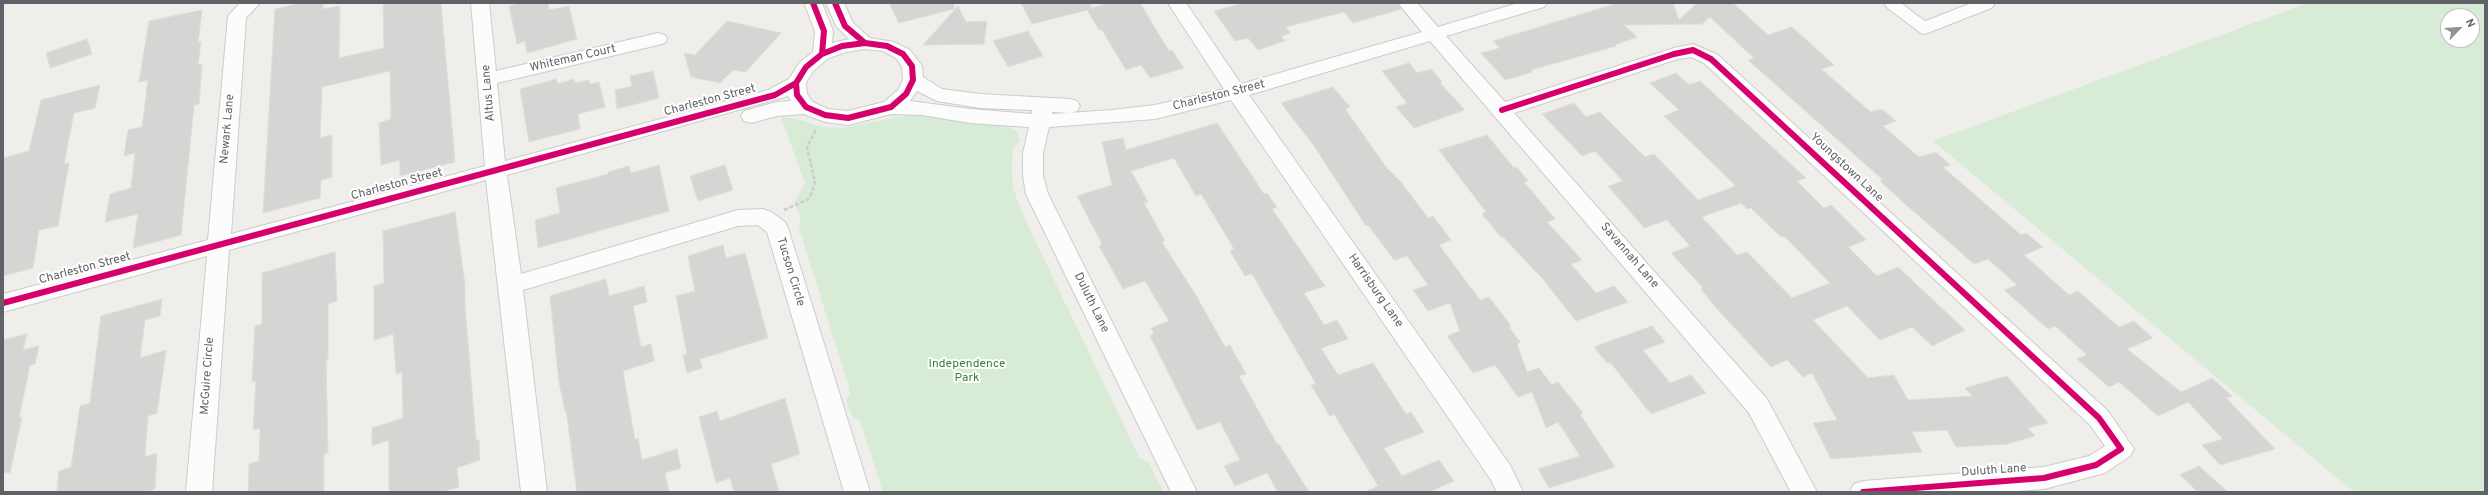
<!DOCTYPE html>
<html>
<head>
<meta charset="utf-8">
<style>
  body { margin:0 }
  #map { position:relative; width:2488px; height:495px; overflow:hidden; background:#efeeea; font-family:Overpass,sans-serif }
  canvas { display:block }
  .frame { position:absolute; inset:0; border:4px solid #5f6368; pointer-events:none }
  .north { position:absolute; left:2440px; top:8px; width:40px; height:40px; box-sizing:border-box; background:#fff; border:1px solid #bfc1c3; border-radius:50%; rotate:65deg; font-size:11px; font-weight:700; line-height:16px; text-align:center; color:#5f6368 }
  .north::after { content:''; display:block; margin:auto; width:14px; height:18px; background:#919496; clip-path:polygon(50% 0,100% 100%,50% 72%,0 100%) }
</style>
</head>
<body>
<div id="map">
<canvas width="2488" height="495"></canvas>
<div class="frame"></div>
<div class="north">N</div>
</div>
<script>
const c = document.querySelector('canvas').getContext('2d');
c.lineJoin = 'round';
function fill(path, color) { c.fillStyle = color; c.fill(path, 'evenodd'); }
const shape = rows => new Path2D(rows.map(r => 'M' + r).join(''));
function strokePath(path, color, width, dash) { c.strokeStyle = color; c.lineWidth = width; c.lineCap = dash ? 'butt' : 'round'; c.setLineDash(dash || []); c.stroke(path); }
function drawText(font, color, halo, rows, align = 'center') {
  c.font = font + ' Overpass,sans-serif'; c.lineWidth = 4; c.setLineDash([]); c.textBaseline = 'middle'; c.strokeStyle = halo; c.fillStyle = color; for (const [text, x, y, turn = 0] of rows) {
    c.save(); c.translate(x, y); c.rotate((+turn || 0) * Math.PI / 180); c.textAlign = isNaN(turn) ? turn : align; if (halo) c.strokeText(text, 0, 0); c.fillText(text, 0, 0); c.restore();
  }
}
fill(shape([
  [2308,3,2485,3,2485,492,2354,492,1933,141],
  [2448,16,2472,16,2472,40,2448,40],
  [910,115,1009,127,1017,132,1020,140,1014,147,1012,158,1012,173,1013,188,1023,215,1139,457,1149,463,1163,492,883,492,860,421,852,416,846,400,850,395,849,387,799,228,800,216,794,203,805,184,781,117,793,118,823,127,841,128]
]), '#d8ebd6');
const building = shape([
  [301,3,323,3,323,9,340,6,339,58,384,48,383,3,441,3,455,162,400,176,400,160,381,165,379,123,391,119,390,71,322,87,320,138,332,135,332,177,321,180,320,198,263,213,275,9,301,3],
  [521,3,548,3,549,10,569,6,577,39,527,53,525,41,517,44,509,6,521,3],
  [889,3,954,3,954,9,899,23,889,3],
  [1021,3,1091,3,1091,8,1110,3,1140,3,1169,51,1172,50,1184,68,1150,78,1141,65,1126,70,1102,30,1099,30,1087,10,1032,24,1021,3],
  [1244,3,1397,3,1401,9,1353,23,1344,12,1286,27,1290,33,1281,36,1285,41,1258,50,1248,38,1235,41,1214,11,1244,3],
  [1618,3,1673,3,1679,20,1696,4,1695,3,1733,3,1768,35,1792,27,1834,65,1821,69,1871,112,1882,109,1896,121,1883,126,1919,157,1936,152,1950,165,1943,167,2021,235,2026,233,2043,247,2024,255,2069,295,2078,291,2119,327,2134,321,2153,338,2127,349,2181,392,2212,378,2232,396,2226,398,2275,449,2220,465,2202,445,2223,439,2188,402,2158,416,2119,382,2109,387,2077,359,2087,355,2055,326,2048,329,2004,290,2017,285,1988,259,1974,264,1904,203,1880,181,1883,180,1748,60,1754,58,1710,17,1702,24,1624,25,1637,37,1615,45,1616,46,1531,70,1533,72,1505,80,1481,53,1500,48,1493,41,1618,3],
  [958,6,966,22,987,21,984,44,923,45,958,6],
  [202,10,198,43,201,42,198,65,202,64,199,104,194,105,181,235,133,248,138,214,105,222,110,194,131,188,135,153,124,156,128,130,142,127,148,80,139,82,149,21,202,10],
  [727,21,781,33,746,72,733,70,720,83,691,77,684,53,695,55,727,21],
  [1028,31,1043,56,1008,67,993,41,1028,31],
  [87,39,92,54,50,68,46,53,87,39],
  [1409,63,1417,73,1431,69,1442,82,1440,83,1465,110,1414,128,1396,107,1407,103,1382,71,1409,63],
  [653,71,659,98,617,109,615,90,632,86,630,76,653,71],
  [1676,73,1689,85,1700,81,1806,178,1797,181,1824,208,1831,205,1866,240,1848,247,1877,276,1898,267,1965,330,1932,346,1912,327,1880,340,1847,306,1813,320,1868,378,1894,375,1908,400,1972,396,1965,388,2007,376,2048,423,2028,428,2035,436,2007,444,1956,447,1947,430,1912,432,1922,452,1831,459,1813,423,1837,420,1812,373,1803,377,1787,360,1771,367,1719,311,1701,289,1703,288,1671,253,1690,246,1667,220,1644,228,1608,186,1623,181,1595,151,1582,156,1542,114,1574,103,1586,117,1600,112,1645,157,1654,154,1698,200,1736,186,1664,116,1679,110,1650,83,1676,73],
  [1741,203,1747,209,1751,208,1781,237,1784,236,1830,283,1792,298,1747,252,1737,255,1702,217,1741,203],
  [556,79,558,84,574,79,575,83,589,80,590,84,599,82,605,107,578,114,580,129,529,142,520,89,556,79],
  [100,85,95,108,74,113,64,164,69,163,58,226,39,230,33,268,3,276,3,158,29,151,41,100,100,85],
  [1333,87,1350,107,1345,109,1386,167,1401,182,1428,218,1433,216,1451,240,1439,245,1480,300,1489,297,1511,326,1509,327,1520,342,1517,344,1527,372,1539,368,1552,385,1558,382,1583,413,1580,414,1615,467,1549,488,1538,469,1580,456,1558,422,1546,428,1532,392,1518,397,1495,365,1473,373,1447,336,1460,331,1450,303,1428,311,1413,290,1428,285,1407,256,1394,260,1368,225,1366,226,1314,146,1281,103,1333,87],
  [1217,123,1264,194,1267,193,1277,207,1272,209,1325,286,1304,293,1324,325,1337,320,1348,339,1321,348,1338,375,1373,363,1406,414,1411,412,1424,432,1384,448,1402,476,1439,460,1454,481,1429,492,1364,492,1378,486,1334,414,1330,416,1311,385,1316,384,1252,274,1245,276,1230,251,1234,249,1201,194,1196,196,1174,158,1131,171,1148,202,1144,203,1165,241,1162,242,1197,297,1225,347,1230,345,1246,374,1239,376,1277,444,1279,444,1309,492,1278,492,1267,473,1235,486,1224,466,1240,460,1220,422,1197,430,1150,336,1154,334,1151,328,1169,321,1145,281,1123,289,1099,246,1102,244,1077,196,1112,185,1102,142,1123,138,1126,150,1217,123],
  [1487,135,1514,168,1517,167,1528,181,1524,182,1555,219,1547,222,1582,260,1571,264,1596,293,1614,286,1628,302,1576,321,1541,277,1503,237,1501,237,1482,214,1486,212,1439,150,1487,135],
  [659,165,669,211,538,248,535,220,560,213,556,188,608,174,608,172,629,166,631,173,659,165],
  [725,165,733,190,698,201,690,176,725,165],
  [455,212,465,285,465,305,476,440,479,440,480,460,457,468,459,487,442,492,389,492,389,440,372,446,372,428,403,418,402,372,396,374,393,334,374,340,374,286,384,283,383,231,455,212],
  [723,245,726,258,745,253,768,338,700,359,702,368,687,373,683,355,687,354,676,296,695,291,688,256,723,245],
  [335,252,337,301,328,304,328,360,326,360,328,453,324,454,324,492,248,492,249,464,259,461,260,428,253,430,256,381,252,382,255,326,262,324,262,273,335,252],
  [606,279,609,296,644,286,647,302,633,306,641,347,651,344,654,361,623,371,635,440,638,438,642,460,677,449,681,468,665,473,669,492,577,492,566,410,565,411,559,382,550,296,606,279],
  [162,299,160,316,145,320,140,358,166,350,157,413,148,416,145,457,157,453,155,489,145,492,57,492,59,471,71,467,80,406,90,403,101,316,162,299],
  [1652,326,1665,342,1643,350,1670,383,1691,375,1706,393,1651,414,1610,362,1607,363,1594,347,1652,326],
  [27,334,23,350,39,346,35,364,30,365,19,418,22,417,10,473,3,472,3,340,27,334],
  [785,398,800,454,771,464,779,492,734,492,730,478,716,483,699,417,717,411,720,421,785,398],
  [2199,466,2228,492,2198,492,2180,475,2199,466]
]);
fill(building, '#d6d5d3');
strokePath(building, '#deddd9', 1);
const service = shape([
  [1891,3,1924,28,1988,3]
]);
const minor = shape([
  [240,3,260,3,246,18,231,234,485,166,471,3,489,3,496,71,658,33,665,35,667,39,665,43,658,45,497,83,505,161,768,90,789,79,799,63,813,52,815,31,804,3,822,3,833,31,832,43,849,39,836,26,826,3,844,3,853,23,870,38,894,42,910,50,922,66,923,77,942,89,980,94,1070,99,1077,101,1080,106,1077,111,1070,113,1052,112,1052,114,1112,110,1155,105,1224,89,1168,3,1186,3,1241,84,1422,32,1398,3,1417,3,1438,27,1518,3,1547,3,1544,7,1446,36,1505,102,1674,48,1693,44,1718,55,2108,411,2134,449,2130,456,2105,473,2044,489,2003,492,1850,492,1854,484,1863,481,2044,467,2089,456,2105,446,2090,425,1704,63,1691,57,1678,59,1514,113,1767,399,1817,492,1791,492,1749,413,1430,41,1249,95,1510,465,1523,492,1497,492,1491,480,1231,100,1155,119,1049,127,1043,153,1043,175,1048,194,1197,492,1171,492,1026,194,1023,175,1023,153,1029,127,970,123,922,115,891,114,848,125,825,122,804,114,777,116,751,123,744,121,741,116,744,111,777,102,791,101,788,96,507,175,521,274,738,210,763,209,771,212,785,222,788,228,870,492,844,492,767,232,758,225,738,226,523,290,547,492,521,492,486,180,229,250,212,492,186,492,207,256,3,312,3,294,208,240,228,16,240,3],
  [865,49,883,51,896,58,902,67,903,80,898,90,884,102,848,111,828,109,813,102,807,94,806,83,813,71,829,58,846,52,865,49],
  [917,91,937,101,980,108,1032,110,1032,114,970,109,910,101,917,91]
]);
strokePath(service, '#cbcccc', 14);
strokePath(minor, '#cbcccc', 2);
strokePath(shape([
  [784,210,807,200,812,193,815,182,807,147,816,129]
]), '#cacfcc', 2.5, [4, 2]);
strokePath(service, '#fdfcfc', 12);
fill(minor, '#fdfcfc');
strokePath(shape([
  [813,3,824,31,822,54],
  [835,3,845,26,865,43],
  [865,43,887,46,903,54,912,66,913,80,906,94,891,107,848,118,825,115,806,107,797,95,796,83,806,67,822,54,842,46,865,43],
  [1502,110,1674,54,1693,50,1711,59,2099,418,2121,449,2096,465,2044,478,1863,492],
  [3,303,775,95,796,83]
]), '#d6006c', 6);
drawText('12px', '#5f6368', '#fff', [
  ["Whiteman Court",573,59,-13],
  ["Altus Lane",489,93,-95],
  ["Charleston Street",1219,96,-14],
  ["Charleston Street",710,101,-15],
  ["Newark Lane",228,129,-85],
  ["Youngstown Lane",1846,168,43],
  ["Charleston Street",397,185,-15],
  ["Savannah Lane",1629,256,49],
  ["Charleston Street",85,269,-15],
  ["Tucson Circle",790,272,73],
  ["Harrisburg Lane",1375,291,55],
  ["Duluth Lane",1091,303,64],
  ["McGuire Circle",208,376,-86],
  ["Duluth Lane",1994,471,-4]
]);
drawText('12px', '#348238', '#fff', [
  ["Independence",967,365],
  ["Park",967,379]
]);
</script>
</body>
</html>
